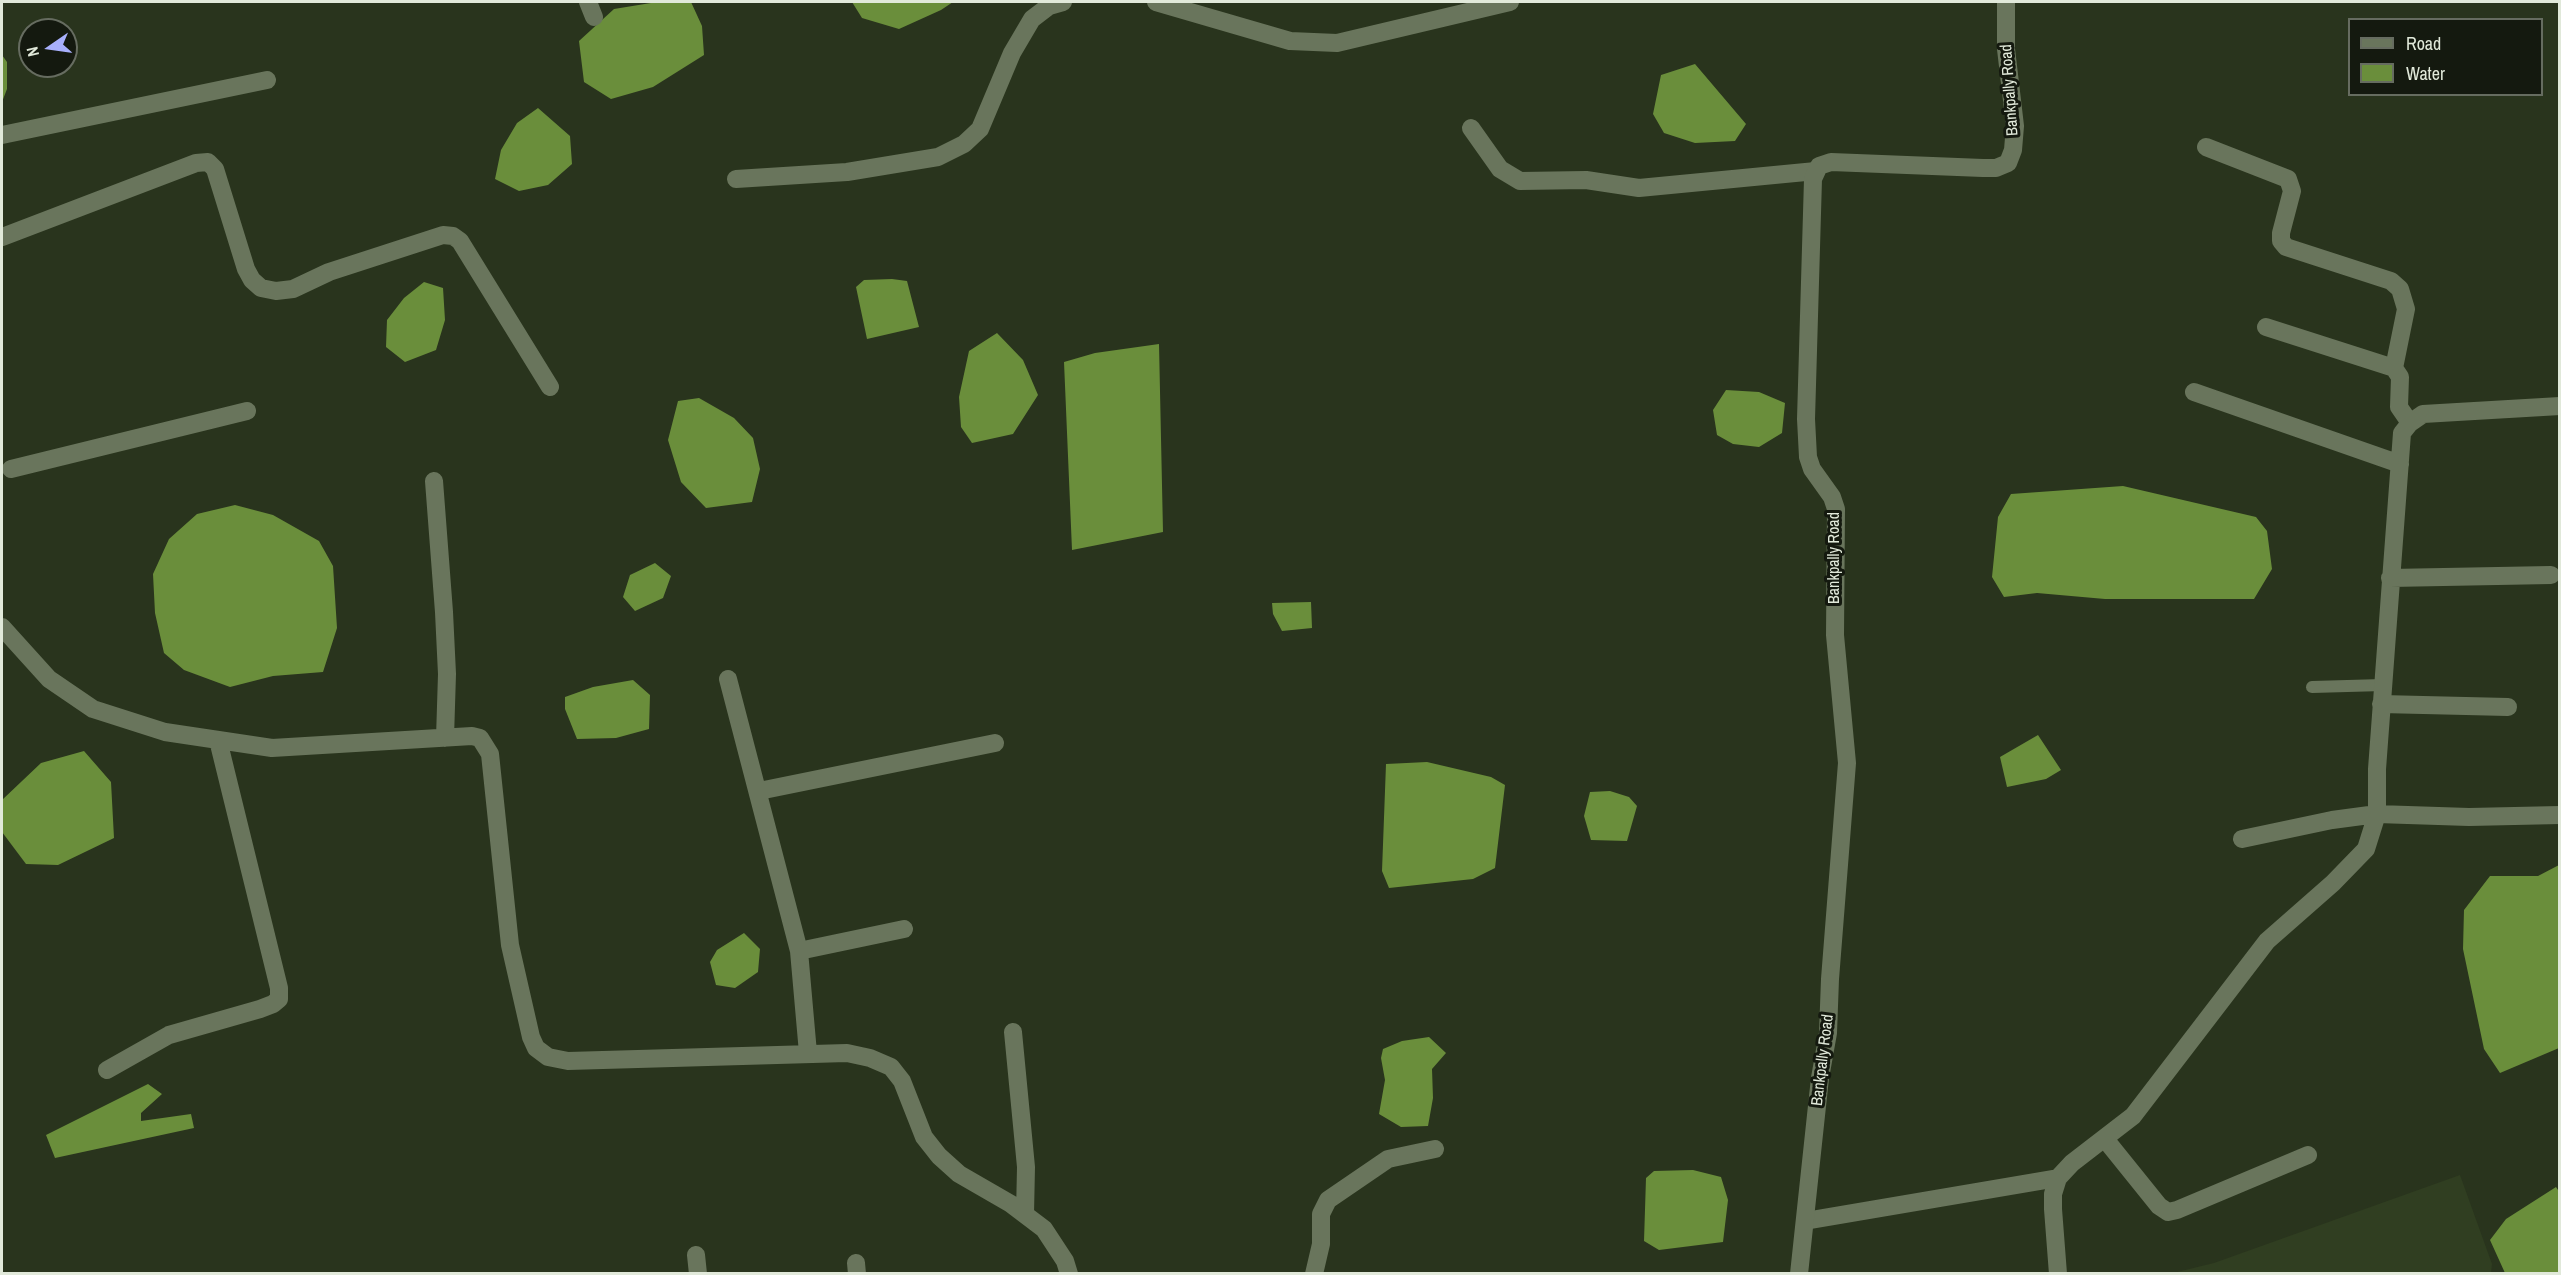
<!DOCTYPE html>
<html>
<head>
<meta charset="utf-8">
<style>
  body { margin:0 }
  #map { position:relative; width:2561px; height:1275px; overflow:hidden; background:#29341d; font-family:"Archivo Narrow",sans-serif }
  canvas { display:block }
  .frame { position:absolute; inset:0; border:3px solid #e1e9da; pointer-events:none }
  .legend { position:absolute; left:2348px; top:18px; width:195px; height:78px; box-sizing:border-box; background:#14190f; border:2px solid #666c60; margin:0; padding:8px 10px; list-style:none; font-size:18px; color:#e1e9da }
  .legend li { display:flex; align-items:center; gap:12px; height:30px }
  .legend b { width:30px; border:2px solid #666c60 }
  .north { position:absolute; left:18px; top:18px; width:60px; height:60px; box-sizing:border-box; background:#14190f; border:2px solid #666c60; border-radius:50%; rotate:257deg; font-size:16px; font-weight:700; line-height:24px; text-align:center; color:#e1e9da }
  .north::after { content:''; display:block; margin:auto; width:21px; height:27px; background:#a8b0fc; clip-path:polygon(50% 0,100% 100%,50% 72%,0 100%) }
</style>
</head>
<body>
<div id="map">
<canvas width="2561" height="1275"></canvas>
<div class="frame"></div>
<ul class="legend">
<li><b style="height:8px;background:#69755c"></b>Road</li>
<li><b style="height:16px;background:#6a8e3b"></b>Water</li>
</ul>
<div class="north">N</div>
</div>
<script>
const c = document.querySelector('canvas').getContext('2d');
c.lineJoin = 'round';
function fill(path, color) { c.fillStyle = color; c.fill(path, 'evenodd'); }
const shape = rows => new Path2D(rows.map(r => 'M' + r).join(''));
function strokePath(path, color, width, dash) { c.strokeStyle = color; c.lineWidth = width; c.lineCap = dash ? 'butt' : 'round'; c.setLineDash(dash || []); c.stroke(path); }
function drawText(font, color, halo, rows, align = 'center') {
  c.font = font + ' "Archivo Narrow",sans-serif'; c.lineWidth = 6; c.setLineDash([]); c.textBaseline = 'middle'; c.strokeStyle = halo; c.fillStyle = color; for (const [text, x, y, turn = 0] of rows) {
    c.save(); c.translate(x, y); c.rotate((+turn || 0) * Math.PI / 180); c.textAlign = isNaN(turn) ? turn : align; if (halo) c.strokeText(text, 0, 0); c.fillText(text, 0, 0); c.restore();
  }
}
fill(shape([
  [2460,1175,2492,1264,2491,1273,2173,1273,2214,1263]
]), '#303e21');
fill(shape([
  [657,2,691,2,702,26,704,55,653,87,611,99,584,82,579,41,614,9],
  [852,2,953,2,941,10,899,29,862,18],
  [2,55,7,62,7,89,2,102],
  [1695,64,1746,124,1735,141,1695,143,1664,133,1653,114,1661,75],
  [538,108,570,136,572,164,548,185,519,191,495,179,501,150,517,123],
  [892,279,907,281,919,327,867,339,856,287,864,280],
  [424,282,443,288,445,320,436,350,405,362,386,347,387,320,404,298],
  [997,333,1023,360,1038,395,1013,434,972,443,961,427,959,397,969,351],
  [1159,344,1163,532,1072,550,1064,362,1095,353],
  [1726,390,1759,392,1785,403,1782,433,1759,447,1733,444,1717,435,1713,410],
  [699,398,734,418,753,438,760,469,752,502,706,508,681,482,668,440,678,401],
  [2123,486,2256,517,2267,531,2272,569,2254,599,2105,599,2037,593,2004,597,1992,577,1998,517,2011,494],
  [235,505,273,515,319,541,333,566,337,628,323,672,273,676,230,687,184,670,164,653,155,613,153,574,169,539,197,514],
  [655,563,671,576,663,598,635,611,623,597,630,575],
  [1311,602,1312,628,1282,631,1273,614,1272,603],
  [633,680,650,695,649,729,616,738,577,739,565,709,565,697,593,687],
  [2038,735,2061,770,2046,779,2007,787,2000,757],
  [84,751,111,782,114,838,58,865,26,864,2,832,2,800,41,763],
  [1427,762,1491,777,1505,785,1495,868,1473,879,1389,888,1382,871,1386,764],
  [1610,791,1629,797,1637,806,1627,841,1591,840,1584,816,1590,792],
  [2559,865,2559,1048,2500,1073,2484,1049,2463,949,2464,910,2490,876,2538,876],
  [744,933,760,949,758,972,735,988,716,985,710,962,717,950],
  [1429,1037,1446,1053,1432,1069,1433,1098,1428,1126,1401,1127,1379,1114,1385,1080,1381,1058,1383,1049,1402,1041],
  [148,1084,162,1094,141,1113,141,1121,191,1114,194,1128,55,1158,46,1135],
  [1693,1170,1721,1177,1728,1200,1723,1242,1659,1250,1644,1241,1646,1178,1654,1171],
  [2556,1187,2560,1193,2559,1273,2505,1273,2490,1240,2506,1219]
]), '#6a8e3b');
strokePath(shape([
  [2312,687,2383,685]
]), '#69755c', 12);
strokePath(shape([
  [588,2,594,17],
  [1156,2,1290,41,1337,43,1510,2],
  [1471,128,1500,169,1520,181,1586,180,1639,188,1816,171],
  [2,135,267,80],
  [2206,147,2288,179,2292,191,2281,233,2281,241,2286,247,2391,281,2400,289,2406,309,2394,368],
  [736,179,847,172,938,157,964,144,980,129,1012,53,1032,19,1049,6,1063,2],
  [2,237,196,163,208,162,215,169,246,269,252,280,261,288,276,291,293,289,329,272,443,235,453,236,460,241,550,387],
  [2266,327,2394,368,2400,377,2399,407,2410,423],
  [2194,392,2400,464],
  [11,469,247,411],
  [434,481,444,612,447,674,445,738],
  [2390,578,2551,575],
  [2,627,49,679,93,709,165,732,272,748,472,736,480,738,490,754,510,945,531,1037,536,1048,548,1057,568,1061,847,1053,870,1058,891,1067,902,1081,924,1137,939,1156,959,1174,1011,1204,1044,1229,1065,1261,1069,1274],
  [728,679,799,951,808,1053],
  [2381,704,2508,707],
  [759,791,995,743],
  [2242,839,2332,820,2377,814,2469,817,2560,815],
  [799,951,904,929],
  [1013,1032,1026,1167,1025,1214],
  [107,1070,169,1035,260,1009,273,1004,279,999,279,988,218,740],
  [2105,1139,2159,1206,2168,1212,2177,1210,2308,1155],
  [1805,1221,2058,1178],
  [696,1255,698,1274],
  [856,1263,857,1274],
  [1314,1274,1321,1244,1321,1214,1328,1200,1388,1159,1435,1149],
  [2058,1274,2053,1209,2053,1194,2058,1178,2072,1163,2133,1116,2267,941,2333,883,2366,849,2377,814,2377,769,2402,433,2410,423,2423,414,2560,406]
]), '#69755c', 18);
strokePath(shape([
  [1799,1274,1820,1078,1828,1033,1830,979,1847,763,1835,635,1836,509,1832,497,1812,469,1808,457,1806,419,1813,179,1819,166,1831,162,1983,168,1996,168,2008,163,2013,150,2015,126,2006,49,2006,2]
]), '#69755c', 18);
drawText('16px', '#e1e9da', '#14190f', [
  ["Bankpally Road",2010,90,-94],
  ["Bankpally Road",1835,558,-90],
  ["Bankpally Road",1823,1060,-83]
]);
</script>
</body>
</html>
